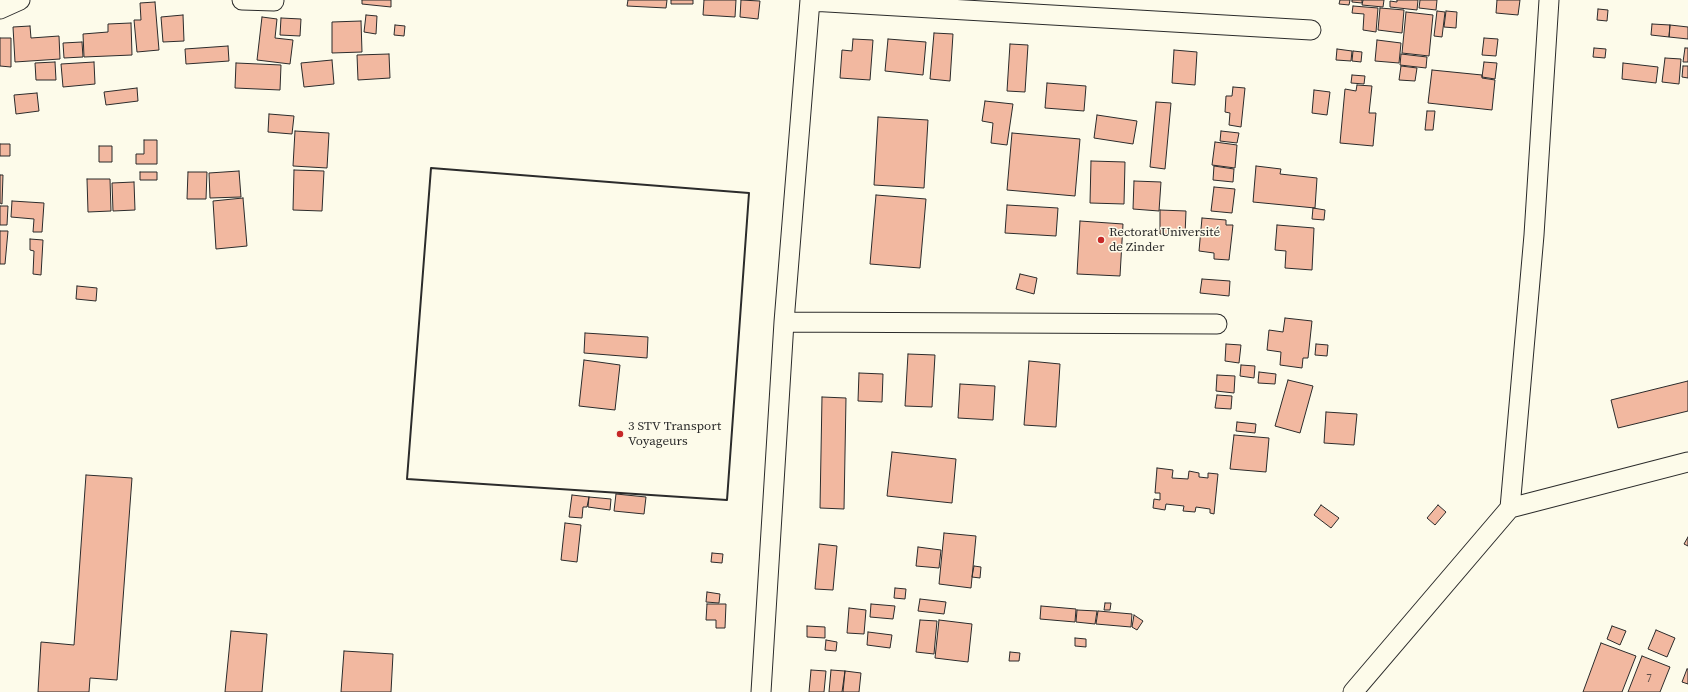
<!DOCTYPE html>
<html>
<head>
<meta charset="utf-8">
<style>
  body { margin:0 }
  canvas { display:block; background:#fdfbea }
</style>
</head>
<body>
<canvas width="1688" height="692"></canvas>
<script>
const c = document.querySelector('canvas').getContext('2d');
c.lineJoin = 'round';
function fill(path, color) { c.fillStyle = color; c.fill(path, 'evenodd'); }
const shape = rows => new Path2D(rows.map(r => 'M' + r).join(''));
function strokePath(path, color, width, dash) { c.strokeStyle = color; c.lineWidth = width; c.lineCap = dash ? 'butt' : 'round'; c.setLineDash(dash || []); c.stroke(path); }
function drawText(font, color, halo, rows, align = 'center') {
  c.font = font + ' "Source Serif 4",serif'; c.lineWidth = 3; c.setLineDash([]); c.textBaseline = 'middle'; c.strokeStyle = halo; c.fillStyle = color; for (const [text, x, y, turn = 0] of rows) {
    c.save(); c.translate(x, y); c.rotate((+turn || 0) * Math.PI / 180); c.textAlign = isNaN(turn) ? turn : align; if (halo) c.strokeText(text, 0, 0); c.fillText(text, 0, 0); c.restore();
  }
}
const building = shape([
  [362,0,391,0,391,7,362,4,362,0],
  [628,0,667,0,666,8,627,6,628,0],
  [671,0,693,0,693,4,671,4,671,0],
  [704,0,736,0,735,17,703,15,704,0],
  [741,0,760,1,758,19,740,17,741,0],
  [1340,0,1350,0,1349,5,1339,4,1340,0],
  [1352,0,1362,0,1362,3,1352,2,1352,0],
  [1363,0,1384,0,1383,7,1362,5,1363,0],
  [1397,0,1418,0,1417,10,1390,7,1390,1,1397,2,1397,0],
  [1420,0,1437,0,1436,10,1419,8,1420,0],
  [1497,0,1520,0,1518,15,1496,13,1497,0],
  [155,2,159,50,137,52,134,20,141,20,140,3,155,2],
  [1353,6,1378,8,1376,32,1363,30,1364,14,1352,13,1353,6],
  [1380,8,1404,10,1402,33,1378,30,1380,8],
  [1598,9,1608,10,1607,21,1597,20,1598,9],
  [1437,11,1445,12,1442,37,1434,36,1437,11],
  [1446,11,1457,12,1456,28,1444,27,1446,11],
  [1406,12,1433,15,1429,56,1402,53,1406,12],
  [183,15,184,41,163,42,161,17,183,15],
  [366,15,377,16,376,34,364,32,366,15],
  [262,17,277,19,275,38,293,40,290,64,257,60,262,17],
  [281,18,301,19,300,36,280,35,281,18],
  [361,21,362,52,332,53,332,22,361,21],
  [131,23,132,55,84,57,83,34,108,32,108,24,131,23],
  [1652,24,1670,25,1669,37,1651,35,1652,24],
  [395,25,405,26,404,36,394,35,395,25],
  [1670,25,1688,27,1688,39,1669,37,1670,25],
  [30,26,31,38,59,36,60,59,15,62,13,27,30,26],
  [934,33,953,34,950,81,930,79,934,33],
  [0,38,11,38,11,67,0,66,0,38],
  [1484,38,1498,39,1496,56,1482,55,1484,38],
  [853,39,873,40,870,80,840,78,842,50,852,51,853,39],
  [888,39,926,42,923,75,885,71,888,39],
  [1377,40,1401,43,1399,63,1375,61,1377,40],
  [82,42,83,57,64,58,63,43,82,42],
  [1010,44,1028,45,1025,92,1007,91,1010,44],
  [228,46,229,61,186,64,185,49,228,46],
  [1594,48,1606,49,1605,58,1593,57,1594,48],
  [1685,48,1688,48,1688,62,1683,62,1685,48],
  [1337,49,1352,51,1351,61,1336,60,1337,49],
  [1174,50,1197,52,1195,85,1172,83,1174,50],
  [1353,51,1362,52,1361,62,1352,61,1353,51],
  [389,54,390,78,358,80,357,55,389,54],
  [1401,54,1427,57,1426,68,1400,65,1401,54],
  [1665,58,1681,59,1679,84,1662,82,1665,58],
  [332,60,334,84,304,87,301,63,332,60],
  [55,62,56,80,36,80,35,63,55,62],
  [94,62,95,84,63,87,61,64,94,62],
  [1484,62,1497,63,1495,79,1482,77,1484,62],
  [236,63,281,65,280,90,235,88,236,63],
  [1623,63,1658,67,1656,83,1622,79,1623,63],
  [1401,66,1417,68,1415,81,1399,80,1401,66],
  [1683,66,1688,66,1688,78,1682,77,1683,66],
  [1432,70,1482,75,1482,78,1495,80,1492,110,1428,103,1432,70],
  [1352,75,1365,76,1364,84,1351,83,1352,75],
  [1047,83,1086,86,1084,111,1045,108,1047,83],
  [1357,85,1372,86,1369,113,1376,113,1373,146,1340,143,1345,89,1356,91,1357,85],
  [1233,87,1245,88,1241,127,1229,125,1230,113,1225,112,1226,96,1232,96,1233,87],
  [137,88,138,101,106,105,104,92,137,88],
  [1314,90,1330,92,1327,115,1312,113,1314,90],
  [37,93,39,111,16,114,14,95,37,93],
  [985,101,1013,104,1007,145,991,143,993,123,982,121,985,101],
  [1156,102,1171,103,1165,169,1150,167,1156,102],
  [1427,111,1435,111,1433,130,1425,130,1427,111],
  [269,114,294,116,292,134,268,132,269,114],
  [1097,115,1137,121,1133,144,1094,138,1097,115],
  [878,117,928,120,924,188,874,185,878,117],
  [295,131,329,133,327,168,293,166,295,131],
  [1221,131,1239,133,1237,143,1220,141,1221,131],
  [1012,133,1080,139,1075,196,1007,190,1012,133],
  [144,140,157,140,157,164,136,164,136,154,144,154,144,140],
  [1215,142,1237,145,1235,168,1212,165,1215,142],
  [0,144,10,144,10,156,0,156,0,144],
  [99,146,112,146,112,162,99,162,99,146],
  [1091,161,1125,162,1124,204,1090,203,1091,161],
  [1214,166,1234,169,1233,182,1213,180,1214,166],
  [1256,166,1281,169,1280,174,1317,178,1315,208,1253,202,1256,166],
  [294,170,324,171,322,211,293,210,294,170],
  [239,171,241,197,210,198,209,173,239,171],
  [140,172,157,172,157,180,140,180,140,172],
  [188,172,207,172,206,199,187,199,188,172],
  [0,175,3,175,2,204,0,203,0,175],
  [87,179,110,179,111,211,88,212,87,179],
  [1134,181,1161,182,1159,211,1133,209,1134,181],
  [134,182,135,210,113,211,112,183,134,182],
  [1214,187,1235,189,1232,213,1211,211,1214,187],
  [876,195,926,199,920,268,870,264,876,195],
  [243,198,247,246,216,249,213,201,243,198],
  [12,201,44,203,42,232,33,232,34,219,11,217,12,201],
  [1007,205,1058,208,1056,236,1005,233,1007,205],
  [0,206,8,206,7,225,0,225,0,206],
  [1313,208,1325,210,1324,220,1312,219,1313,208],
  [1160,210,1186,211,1185,235,1160,234,1160,210],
  [1202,218,1226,220,1226,225,1233,225,1229,260,1214,259,1214,253,1199,251,1202,218],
  [1080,221,1123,224,1120,276,1077,274,1080,221],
  [1277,225,1314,228,1312,270,1285,268,1286,251,1275,250,1277,225],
  [0,231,8,231,5,264,0,264,0,231],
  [30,239,43,240,41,275,33,274,34,251,30,250,30,239],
  [1020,274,1037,278,1034,294,1016,289,1020,274],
  [1202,279,1230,281,1229,296,1200,293,1202,279],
  [77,286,97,288,96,301,76,299,77,286],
  [1285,318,1312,321,1308,358,1303,358,1302,368,1280,365,1281,352,1267,350,1269,330,1283,332,1285,318],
  [585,333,648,337,647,358,584,353,585,333],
  [1226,344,1241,345,1239,363,1225,361,1226,344],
  [1316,344,1328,345,1327,356,1315,355,1316,344],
  [908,354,935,355,932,407,905,406,908,354],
  [584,360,620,365,615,410,579,406,584,360],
  [1029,361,1060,364,1056,427,1024,425,1029,361],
  [1241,365,1255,366,1254,378,1240,376,1241,365],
  [1259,372,1276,374,1275,384,1258,383,1259,372],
  [859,373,883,374,882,402,858,401,859,373],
  [1217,375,1235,376,1234,393,1216,391,1217,375],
  [1288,380,1313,386,1300,433,1275,426,1288,380],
  [1688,381,1688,411,1618,428,1611,400,1688,381],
  [960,384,995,386,993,420,958,418,960,384],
  [1217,395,1232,396,1231,409,1215,408,1217,395],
  [822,397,846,398,844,509,820,508,822,397],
  [1326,412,1357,414,1354,445,1324,443,1326,412],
  [1237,422,1256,424,1255,433,1236,431,1237,422],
  [1234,435,1269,438,1266,472,1230,469,1234,435],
  [892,452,956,459,952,503,887,496,892,452],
  [1157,468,1173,470,1172,478,1188,479,1189,471,1199,473,1199,477,1208,478,1208,473,1218,474,1214,514,1210,513,1210,509,1196,507,1195,512,1183,511,1184,506,1166,504,1165,510,1153,508,1154,499,1160,500,1160,493,1155,493,1157,468],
  [86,475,132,478,117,680,90,678,89,692,38,692,41,642,74,645,86,475],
  [616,494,646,497,644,514,614,511,616,494],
  [572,495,589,497,587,507,583,507,582,518,569,517,572,495],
  [589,497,611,499,610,510,588,507,589,497],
  [1321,505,1339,518,1331,528,1314,515,1321,505],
  [1438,505,1446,512,1435,525,1427,518,1438,505],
  [565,523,581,525,577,562,561,560,565,523],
  [944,533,976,536,971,588,939,584,944,533],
  [1688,537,1688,546,1684,544,1688,537],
  [819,544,837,546,833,590,815,589,819,544],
  [918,547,941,550,939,568,916,566,918,547],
  [712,553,723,554,722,563,711,562,712,553],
  [974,566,981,567,980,578,972,577,974,566],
  [895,588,906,589,905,599,894,598,895,588],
  [707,592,720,594,719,603,706,602,707,592],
  [920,599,946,602,944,614,918,611,920,599],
  [1105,603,1111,603,1110,610,1104,610,1105,603],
  [707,604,726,604,725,628,716,628,716,620,706,620,707,604],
  [871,604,895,606,893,619,870,617,871,604],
  [1041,606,1076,609,1075,622,1040,619,1041,606],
  [849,608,866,610,864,634,847,633,849,608],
  [1077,610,1097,611,1095,624,1076,622,1077,610],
  [1098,611,1132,614,1131,627,1096,624,1098,611],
  [1134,615,1143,621,1137,630,1132,627,1134,615],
  [920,620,937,621,934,654,916,652,920,620],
  [939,620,972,624,968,662,935,658,939,620],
  [807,626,825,627,825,638,807,637,807,626],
  [1612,626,1626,631,1620,645,1607,639,1612,626],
  [1656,630,1675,638,1667,657,1648,649,1656,630],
  [231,631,267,634,262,692,225,692,231,631],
  [868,632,892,635,890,648,867,645,868,632],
  [1075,638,1086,639,1086,647,1075,646,1075,638],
  [826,640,837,642,836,651,825,650,826,640],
  [1601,643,1636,656,1622,692,1583,692,1601,643],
  [344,651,393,654,391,692,341,692,344,651],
  [1010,652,1020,653,1019,661,1009,661,1010,652],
  [1642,656,1670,667,1660,692,1628,692,1642,656],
  [1687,669,1688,669,1688,684,1682,682,1687,669],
  [811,670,826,671,824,692,809,692,811,670],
  [831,670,845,671,842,692,829,692,831,670],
  [845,671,861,673,859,692,843,692,845,671]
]);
fill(building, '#f2b8a0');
strokePath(building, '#2b2b2b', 1);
const street = shape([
  [242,0,274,1],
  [810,1,1311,30],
  [0,9,20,0],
  [784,322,1217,324],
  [1510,508,1534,235,1549,0],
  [761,692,784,322,810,0],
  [1353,692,1510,508,1688,462]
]);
strokePath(street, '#2b2b2b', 21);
strokePath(street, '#fdfbea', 19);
strokePath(shape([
  [431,168,749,193,727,500,407,479,431,168]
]), '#2b2b2b', 2);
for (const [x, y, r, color] of [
  [1101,240,4,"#c62828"],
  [620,434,4,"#c62828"]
]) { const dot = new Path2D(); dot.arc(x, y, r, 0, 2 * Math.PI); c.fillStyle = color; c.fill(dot); strokePath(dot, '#fdfbea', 1.5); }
drawText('11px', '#5d4e48', null, [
  ["7",1649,679]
]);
drawText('13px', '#2b2b2b', '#fdfbea', [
  ["Rectorat Université",1109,233],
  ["de Zinder",1109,248],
  ["3 STV Transport",628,427],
  ["Voyageurs",628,442]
], 'left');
</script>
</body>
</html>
